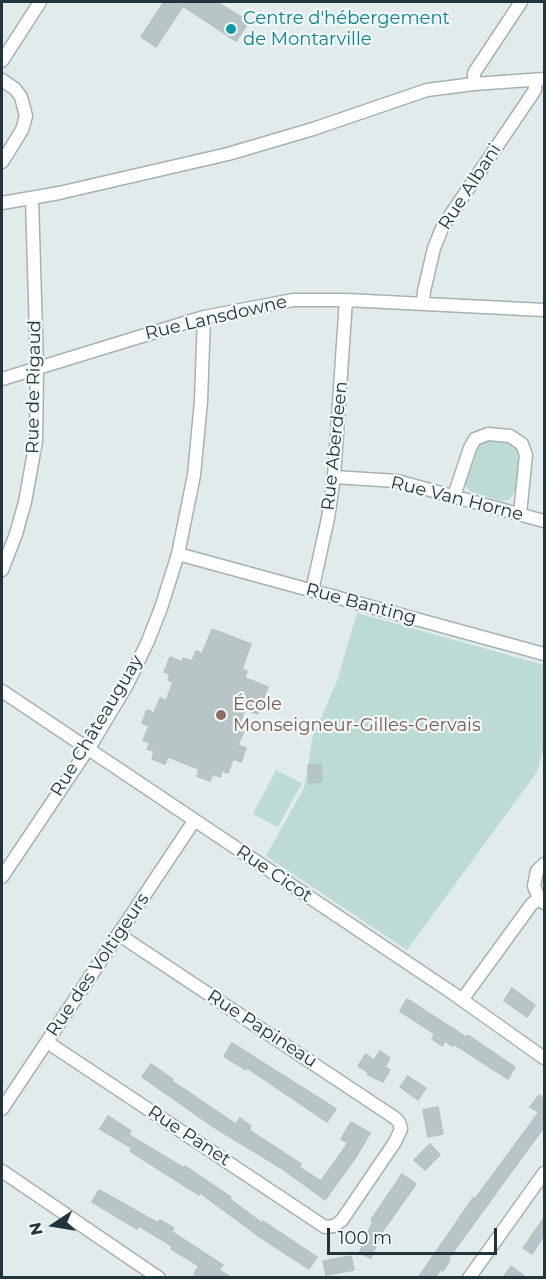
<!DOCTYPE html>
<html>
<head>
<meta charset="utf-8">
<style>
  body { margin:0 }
  #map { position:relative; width:546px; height:1279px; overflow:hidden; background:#e2ebeb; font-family:Montserrat,sans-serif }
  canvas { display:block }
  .frame { position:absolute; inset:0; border:3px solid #23353c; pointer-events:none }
  .north { position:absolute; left:24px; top:1195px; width:60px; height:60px; -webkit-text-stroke:4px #f2f8f8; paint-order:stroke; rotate:258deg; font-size:16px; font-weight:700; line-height:24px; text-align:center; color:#23353c }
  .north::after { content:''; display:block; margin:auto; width:21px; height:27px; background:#23353c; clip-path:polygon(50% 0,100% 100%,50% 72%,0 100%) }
  .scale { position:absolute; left:327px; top:1228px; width:170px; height:27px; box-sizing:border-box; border:3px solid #23353c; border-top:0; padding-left:8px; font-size:18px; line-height:21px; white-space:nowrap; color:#23353c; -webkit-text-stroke:4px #f2f8f8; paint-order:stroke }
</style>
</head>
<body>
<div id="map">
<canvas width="546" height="1279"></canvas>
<div class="frame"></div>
<div class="north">N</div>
<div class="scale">100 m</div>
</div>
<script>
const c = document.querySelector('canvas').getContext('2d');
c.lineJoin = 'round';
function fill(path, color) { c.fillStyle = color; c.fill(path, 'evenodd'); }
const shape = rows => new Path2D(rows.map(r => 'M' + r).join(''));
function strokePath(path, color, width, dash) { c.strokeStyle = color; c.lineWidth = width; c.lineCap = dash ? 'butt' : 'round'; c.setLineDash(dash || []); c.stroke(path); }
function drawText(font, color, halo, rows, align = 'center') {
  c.font = font + ' Montserrat,sans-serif'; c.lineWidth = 4.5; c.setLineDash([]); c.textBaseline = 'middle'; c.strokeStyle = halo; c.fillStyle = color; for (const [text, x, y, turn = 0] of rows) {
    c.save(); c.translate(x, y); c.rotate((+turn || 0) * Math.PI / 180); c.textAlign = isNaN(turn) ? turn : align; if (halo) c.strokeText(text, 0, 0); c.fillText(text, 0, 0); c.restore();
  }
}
fill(shape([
  [485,440,509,443,517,450,519,463,516,491,509,500,502,501,471,492,466,487,465,477,475,452,479,444],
  [357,613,544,665,544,746,537,772,407,950,266,856,304,788,313,736,337,681],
  [276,770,302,783,278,827,253,814]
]), '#bcdbd5');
const building = shape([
  [164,2,217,2,249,22,236,41,183,6,156,47,141,37,164,2],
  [212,629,251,644,242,669,247,671,245,678,268,687,258,714,245,709,238,729,244,731,238,745,246,748,241,762,233,759,228,773,222,771,220,777,213,774,210,781,197,776,199,769,168,757,165,764,152,759,154,751,147,749,150,743,143,740,149,726,142,723,147,710,154,713,160,698,166,701,173,682,168,680,170,674,164,672,170,657,182,662,183,658,192,661,196,651,202,654,212,629],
  [321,764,322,782,309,783,308,765,321,764],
  [512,988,535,1005,527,1017,504,1001,512,988],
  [407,999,466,1037,468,1035,515,1067,508,1079,454,1044,453,1046,445,1041,442,1046,432,1039,435,1034,400,1011,407,999],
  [232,1043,336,1109,327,1122,247,1068,246,1070,224,1056,232,1043],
  [380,1051,390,1058,385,1067,390,1070,383,1082,367,1074,368,1072,358,1066,366,1054,374,1060,380,1051],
  [151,1064,173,1079,172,1081,236,1124,240,1118,251,1126,249,1130,301,1164,299,1167,321,1181,348,1143,341,1139,351,1122,370,1133,356,1157,325,1200,281,1168,212,1126,142,1077,151,1064],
  [408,1076,426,1088,418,1100,400,1087,408,1076],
  [539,1095,544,1099,544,1127,448,1259,450,1260,443,1271,441,1269,435,1278,418,1278,473,1198,475,1199,539,1112,530,1107,539,1095],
  [438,1107,443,1134,428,1137,423,1110,438,1107],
  [108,1116,131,1131,129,1135,184,1168,185,1166,231,1197,230,1199,262,1223,263,1221,317,1257,309,1269,257,1235,200,1193,199,1195,130,1151,132,1148,100,1129,108,1116],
  [430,1144,440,1155,425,1170,414,1160,430,1144],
  [402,1174,416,1184,382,1232,371,1258,359,1253,373,1221,371,1220,402,1174],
  [99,1190,158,1223,160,1220,174,1228,172,1232,223,1265,219,1270,232,1278,199,1278,194,1274,199,1266,171,1249,172,1246,139,1226,137,1229,92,1202,99,1190],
  [544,1218,544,1235,532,1254,523,1248,544,1218],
  [351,1256,354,1270,326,1275,323,1261,351,1256],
  [511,1266,527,1278,503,1278,511,1266]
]);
fill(building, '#b8c5c6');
strokePath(building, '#b5c3c5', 1.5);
const minor = shape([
  [2,61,40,2],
  [2,80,15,89,21,97,26,116,22,130,2,162],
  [474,84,474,73,521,2],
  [2,203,59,193,228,154,313,129,427,90,474,84,544,79],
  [423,303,424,291,434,248,443,226,535,90,535,80],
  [2,379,204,317,293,300,346,300,544,310],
  [334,477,397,481,544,521],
  [454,496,470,448,475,439,488,434,510,436,522,444,526,455,520,514],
  [178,554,544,654],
  [2,570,16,534,25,502,36,441,37,368,32,198],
  [312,591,328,518,334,477,346,300],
  [2,691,451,992,544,1058],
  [544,864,537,871,534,886,539,898,544,903],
  [2,877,94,740,127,685,148,641,161,608,178,554,194,475,201,401,204,317],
  [462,1000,531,905,539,898],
  [47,1042,325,1227,334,1226,342,1220,395,1142,401,1129,399,1122,395,1118,118,934],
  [2,1109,194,821],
  [2,1171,159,1278],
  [469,1278,544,1173]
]);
strokePath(minor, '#a5b1b3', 15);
strokePath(minor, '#fff', 12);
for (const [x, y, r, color] of [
  [231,29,6,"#0f9aa8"],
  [221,715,6,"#8d6e63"]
]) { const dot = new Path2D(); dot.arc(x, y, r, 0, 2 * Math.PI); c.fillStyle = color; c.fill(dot); strokePath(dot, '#f2f8f8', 2); }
drawText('18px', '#0d838f', '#f2f8f8', [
  ["Centre d'hébergement",243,19],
  ["de Montarville",243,40]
], 'left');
drawText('18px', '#23353c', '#f2f8f8', [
  ["Rue Albani",470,187,-57],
  ["Rue Lansdowne",216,318,-13],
  ["Rue de Rigaud",34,387,-89],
  ["Rue Aberdeen",335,446,-84],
  ["Rue Van Horne",457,499,14],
  ["Rue Banting",361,604,15],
  ["Rue Châteauguay",97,726,-59],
  ["Rue Cicot",274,874,34],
  ["Rue des Voltigeurs",98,965,-56],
  ["Rue Papineau",262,1029,33],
  ["Rue Panet",189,1136,33]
]);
drawText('18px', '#785e54', '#f2f8f8', [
  ["École",233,705],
  ["Monseigneur-Gilles-Gervais",233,726]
], 'left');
</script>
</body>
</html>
